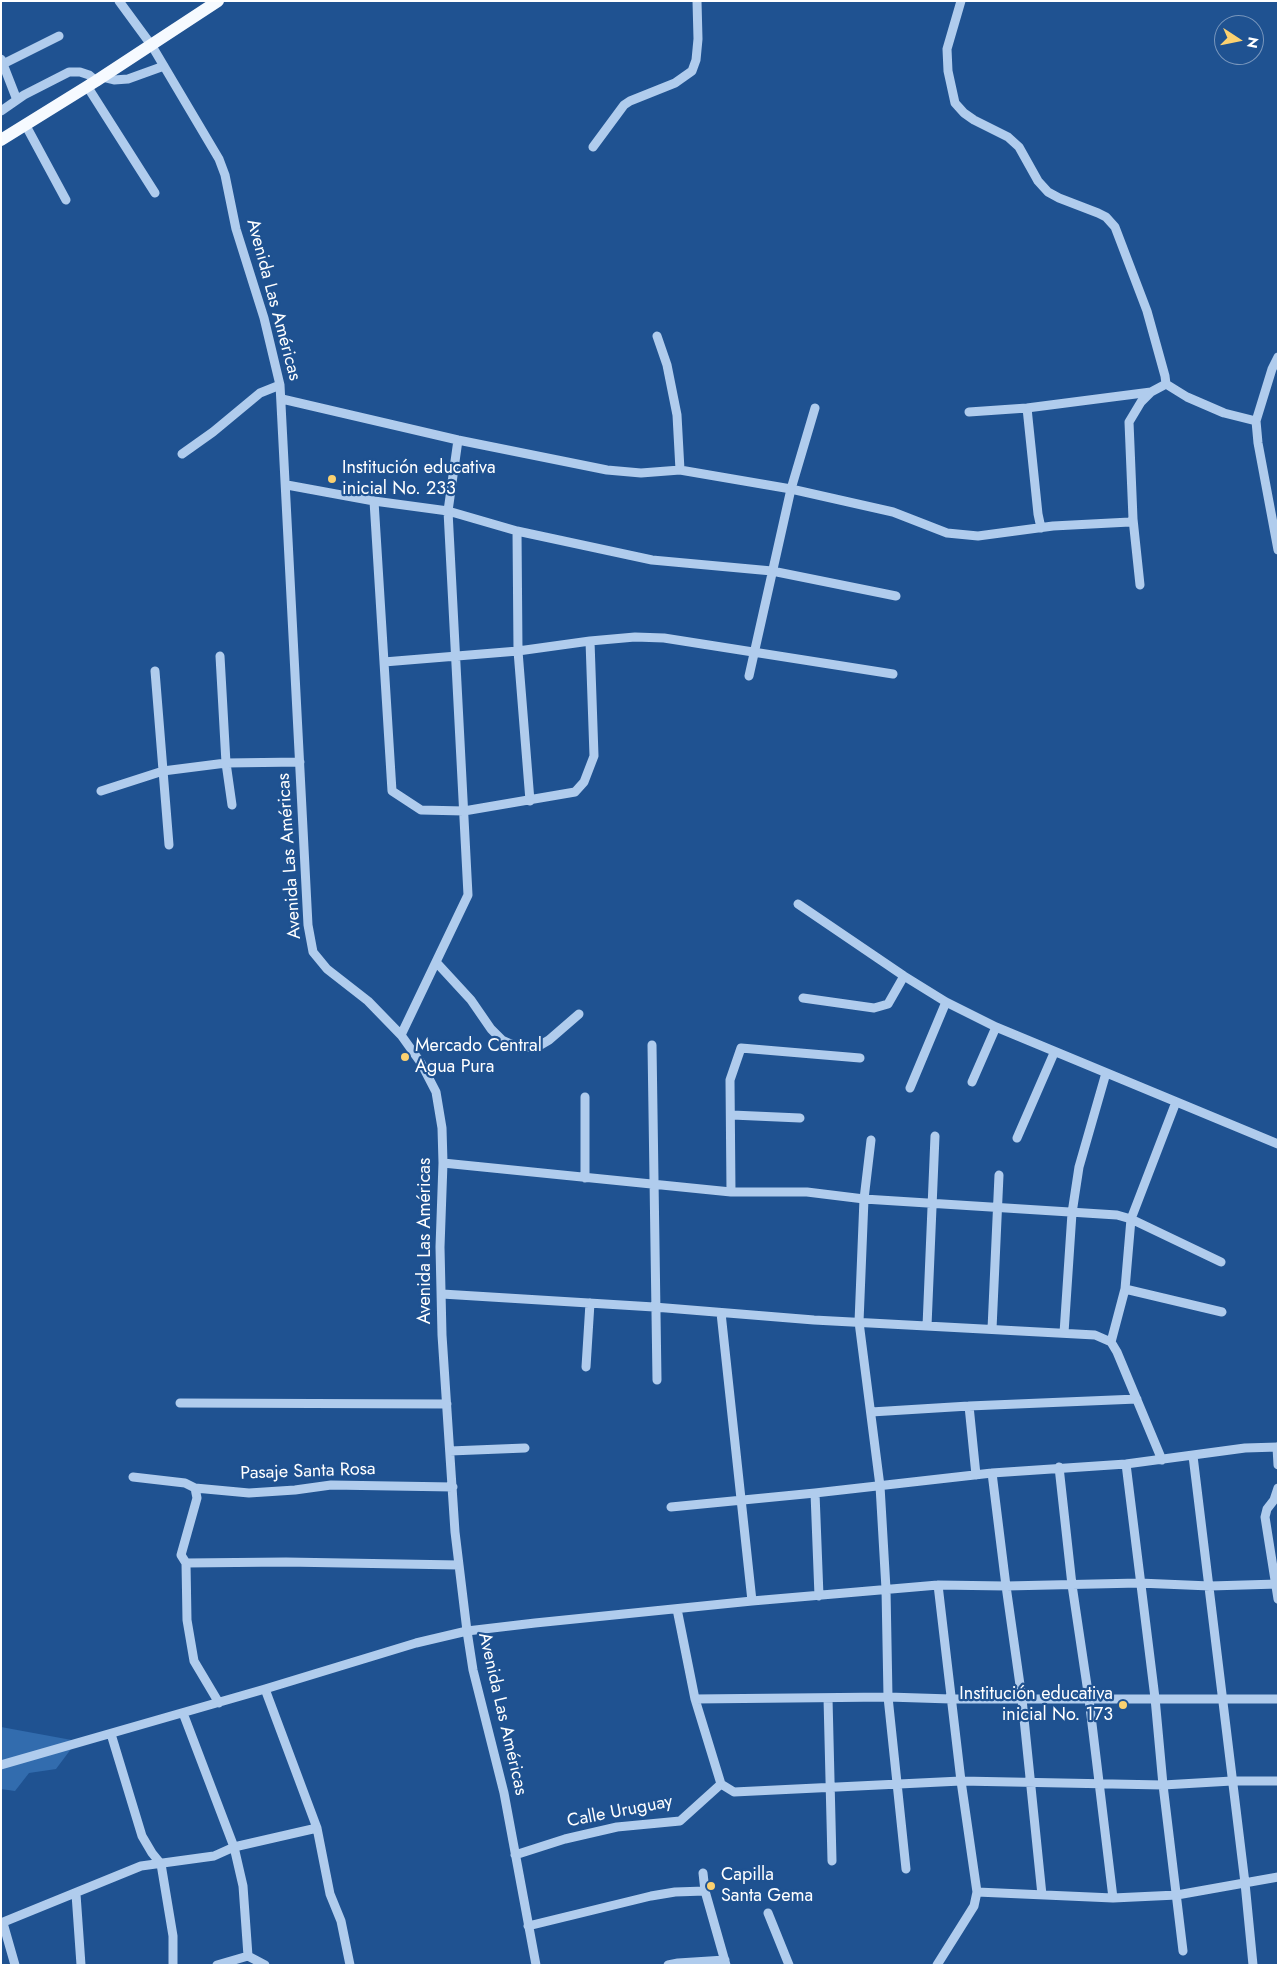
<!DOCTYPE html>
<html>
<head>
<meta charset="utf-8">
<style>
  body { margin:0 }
  #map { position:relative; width:1279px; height:1966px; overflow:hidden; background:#1f5291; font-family:Jost,sans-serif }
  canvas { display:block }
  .frame { position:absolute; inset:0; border:2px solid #fff; pointer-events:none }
  .north { position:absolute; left:1214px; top:15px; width:50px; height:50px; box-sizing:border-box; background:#1f5291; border:1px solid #7997bd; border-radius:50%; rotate:101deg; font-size:14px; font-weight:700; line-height:20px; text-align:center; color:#fff }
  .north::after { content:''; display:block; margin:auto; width:18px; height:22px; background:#fbd170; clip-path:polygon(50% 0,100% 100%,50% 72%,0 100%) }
</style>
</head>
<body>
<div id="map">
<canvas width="1279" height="1966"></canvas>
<div class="frame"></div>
<div class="north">N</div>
</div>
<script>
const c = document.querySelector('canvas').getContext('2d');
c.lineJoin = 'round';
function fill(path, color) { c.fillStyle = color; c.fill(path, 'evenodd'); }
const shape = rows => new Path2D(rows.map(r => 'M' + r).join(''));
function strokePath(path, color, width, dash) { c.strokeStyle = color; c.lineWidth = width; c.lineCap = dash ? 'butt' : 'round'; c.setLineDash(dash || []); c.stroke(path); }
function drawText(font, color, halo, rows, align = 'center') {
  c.font = font + ' Jost,sans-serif'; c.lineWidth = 4.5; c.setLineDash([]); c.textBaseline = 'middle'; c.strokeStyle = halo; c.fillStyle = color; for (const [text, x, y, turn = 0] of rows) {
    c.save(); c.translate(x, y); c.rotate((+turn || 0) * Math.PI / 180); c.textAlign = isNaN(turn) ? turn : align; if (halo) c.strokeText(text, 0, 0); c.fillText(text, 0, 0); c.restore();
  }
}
fill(shape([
  [1,1727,77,1741,56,1769,29,1773,15,1791,1,1789]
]), '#326cae');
strokePath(shape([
  [119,1,152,46,219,159,225,175,236,229,264,318,280,385,308,925,313,952,327,969,368,1001,401,1035,421,1063,436,1092,442,1128,443,1163,440,1247,442,1335,455,1532,467,1631,473,1670,504,1793,536,1965],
  [961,1,947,49,948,71,955,103,964,113,974,120,1008,137,1019,147,1038,181,1048,192,1059,198,1098,213,1106,217,1115,227,1147,311,1165,376,1166,384,1187,397,1224,413,1256,421],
  [1,59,17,100],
  [3,64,59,36],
  [102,77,114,80,128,79,164,66],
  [87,86,155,193],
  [1,111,24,95,69,72,80,72,89,75,96,81],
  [25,124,66,200],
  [593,147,624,105,630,101,675,83,692,71,696,60,698,39,697,1],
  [657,336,667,365,677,415,680,470],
  [1278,357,1272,369,1256,421,1258,443,1278,550],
  [282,399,458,440,607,470,641,473,680,470,791,489,893,512,947,533,978,536,1053,526,1130,522,1133,519],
  [1027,408,1038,514,1041,528],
  [969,412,1027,408,1151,392],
  [182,454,213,432,260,393,280,385],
  [287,485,374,501,448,511,517,531,652,560,772,571,896,596],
  [374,501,392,791,421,810,464,811,575,792,584,782,594,756,590,641],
  [517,531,518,651,530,801],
  [1140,585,1133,519,1129,422,1141,402,1151,392,1166,384],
  [220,656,226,763,232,805],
  [384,662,518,651,590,641,635,637,664,638,893,674],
  [155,671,169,845],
  [749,676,791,489,815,408],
  [101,791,163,771,226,763,300,762],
  [798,904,904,976,946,1002,996,1027,1278,1144],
  [436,962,471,1000,491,1029,502,1040,518,1047,537,1047,549,1040,579,1014],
  [803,998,874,1008,888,1004,904,976],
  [401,1035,468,895,448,511,458,440],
  [652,1045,657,1380],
  [972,1082,996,1027],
  [910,1088,946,1002],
  [585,1097,585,1178],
  [732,1115,800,1118],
  [1017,1138,1054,1053],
  [871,1140,864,1199,859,1322,880,1486,886,1589,888,1697,906,1869],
  [443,1163,731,1192,807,1192,864,1199,1117,1215,1131,1219,1221,1262],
  [731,1192,730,1080,741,1048,860,1058],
  [1125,1289,1222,1312],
  [442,1294,654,1307,814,1320,1095,1335,1111,1342,1117,1352,1162,1460],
  [721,1313,752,1601],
  [927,1326,935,1136],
  [992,1329,999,1175],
  [1064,1333,1072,1213,1079,1167,1106,1073],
  [1111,1342,1125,1289,1131,1219,1176,1102],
  [586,1367,590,1303],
  [180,1403,447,1404],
  [871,1412,969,1406],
  [1277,1447,1278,1465],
  [450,1451,525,1448],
  [1193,1456,1245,1883,1253,1965],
  [1126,1464,1155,1698,1163,1785,1183,1951],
  [1059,1467,1072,1585,1089,1699,1113,1898],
  [992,1473,1006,1586,1022,1699,1042,1895],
  [976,1475,969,1406,1137,1399],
  [133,1477,185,1483,195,1488,197,1498,181,1555,186,1563,286,1562,459,1565],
  [195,1488,249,1493,295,1490,331,1485,453,1487],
  [1278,1488,1274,1500,1267,1509,1265,1517,1278,1599],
  [815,1493,819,1596],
  [671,1507,815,1493,992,1473,1126,1464,1245,1448,1278,1447],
  [186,1563,187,1620,194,1661,219,1703],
  [677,1609,695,1699,721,1784,734,1792,961,1781,1163,1785,1232,1781,1278,1781],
  [828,1698,832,1861],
  [695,1699,888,1697,951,1699,1278,1699],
  [183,1713,234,1847,243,1886,248,1956],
  [111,1734,142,1836,152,1853,161,1864,173,1936,173,1965],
  [1,1765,265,1689],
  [515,1855,565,1839,617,1827,680,1821,721,1784],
  [703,1873,705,1891,726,1965],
  [977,1892,1113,1898,1177,1895,1278,1877],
  [76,1894,81,1965],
  [768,1913,789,1965],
  [1,1923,141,1866,214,1856,234,1847,317,1828],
  [3,1923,15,1965],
  [528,1926,651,1896,675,1892,705,1891],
  [217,1965,248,1956,265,1965],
  [350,1965,341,1921,330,1894,317,1828,265,1689,416,1643,467,1631,535,1623,752,1601,938,1585,1006,1586,1139,1583,1210,1586,1278,1584],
  [668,1965,678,1963,725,1960],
  [937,1965,974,1906,977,1892,961,1781,938,1585]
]), '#b0cced', 9);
strokePath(shape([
  [1,140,96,81,218,1]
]), '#f6faff', 12);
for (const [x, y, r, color] of [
  [332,479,5,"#fbd170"],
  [405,1057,5,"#fbd170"],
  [1123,1705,5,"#fbd170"],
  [711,1886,5,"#fbd170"]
]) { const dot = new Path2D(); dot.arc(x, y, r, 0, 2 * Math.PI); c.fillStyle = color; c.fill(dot); strokePath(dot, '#1f5291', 2); }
drawText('18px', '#fff', '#1f5291', [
  ["Avenida Las Américas",273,300,75],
  ["Avenida Las Américas",290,856,-94],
  ["Avenida Las Américas",426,1241,-90],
  ["Pasaje Santa Rosa",308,1472,-2],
  ["Avenida Las Américas",502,1714,77],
  ["Calle Uruguay",620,1812,-11]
]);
drawText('18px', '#fff', '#1f5291', [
  ["Institución educativa",342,469],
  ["inicial No. 233",342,490],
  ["Mercado Central",415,1047],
  ["Agua Pura",415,1068],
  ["Institución educativa",1113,1695,"right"],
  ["inicial No. 173",1113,1716,"right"],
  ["Capilla",721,1876],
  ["Santa Gema",721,1897]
], 'left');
</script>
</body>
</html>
